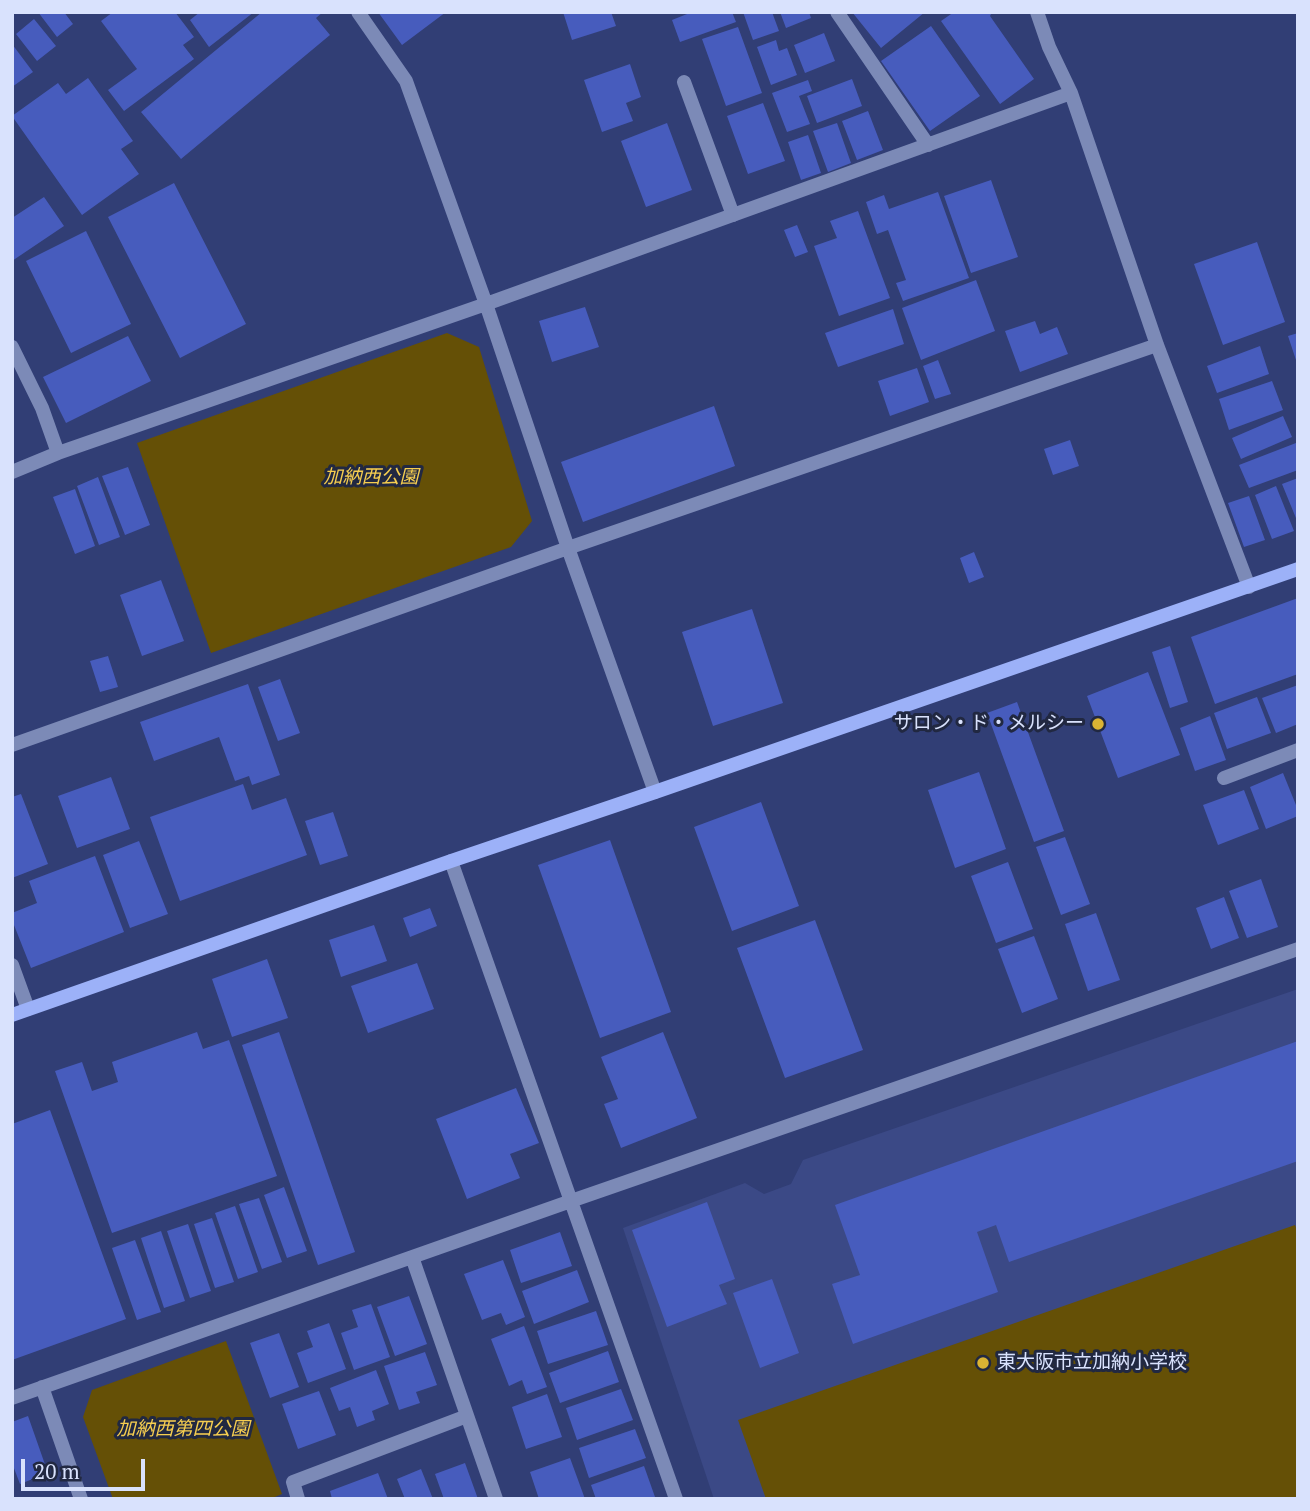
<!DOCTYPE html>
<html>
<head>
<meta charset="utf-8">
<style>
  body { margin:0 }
  #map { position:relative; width:1310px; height:1511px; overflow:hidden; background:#313e75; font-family:"PT Serif",serif }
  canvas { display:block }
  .frame { position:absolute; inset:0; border:14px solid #d9e2fd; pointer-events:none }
  .scale { position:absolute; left:21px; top:1459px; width:124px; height:32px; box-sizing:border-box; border:4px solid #d9e2fd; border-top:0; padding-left:9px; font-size:21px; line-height:24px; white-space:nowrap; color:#d9e2fd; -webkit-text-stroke:5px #212841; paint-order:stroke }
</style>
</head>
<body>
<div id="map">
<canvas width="1310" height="1511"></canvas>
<div class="frame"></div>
<div class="scale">20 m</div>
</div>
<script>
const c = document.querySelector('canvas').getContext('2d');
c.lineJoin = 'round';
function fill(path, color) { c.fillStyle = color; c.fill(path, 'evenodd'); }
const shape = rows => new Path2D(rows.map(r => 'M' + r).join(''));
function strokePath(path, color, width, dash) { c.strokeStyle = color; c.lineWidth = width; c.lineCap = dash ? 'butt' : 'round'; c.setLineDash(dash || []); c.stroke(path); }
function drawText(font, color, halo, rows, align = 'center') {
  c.font = font + ' "PT Serif","Noto Sans JP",serif'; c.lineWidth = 6; c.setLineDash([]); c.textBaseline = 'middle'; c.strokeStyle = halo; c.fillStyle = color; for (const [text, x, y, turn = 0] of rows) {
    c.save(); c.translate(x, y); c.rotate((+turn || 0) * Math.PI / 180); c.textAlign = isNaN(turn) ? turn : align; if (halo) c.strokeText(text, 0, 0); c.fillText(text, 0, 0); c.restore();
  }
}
fill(shape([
  [1298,989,1298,1499,714,1499,623,1228,745,1183,764,1194,791,1184,803,1160]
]), '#3b4986');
fill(shape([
  [447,333,479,347,532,521,511,547,211,653,137,443],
  [1295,1225,1298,1233,1298,1499,766,1499,738,1420],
  [226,1341,282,1494,270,1499,113,1499,83,1417,92,1390]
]), '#655006');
fill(shape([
  [38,12,64,12,73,24,57,37],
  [113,12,175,12,194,37,183,45,194,59,124,111,108,90,137,69,101,21],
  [200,12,254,12,209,47,190,20],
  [262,12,323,12,316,18,330,35,181,159,141,112],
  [378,12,446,12,402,45],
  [563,12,611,12,616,26,572,40],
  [692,12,732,12,736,22,680,42,672,20],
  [743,12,772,12,779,31,753,40],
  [780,12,809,12,811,18,786,28],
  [852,12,925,12,881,48],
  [954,12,992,12,990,16,1034,79,1000,104,941,21],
  [34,19,56,46,37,61,16,34],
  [931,26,980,96,930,131,881,61],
  [738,27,762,93,726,106,702,39],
  [824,33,835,61,805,73,794,45],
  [776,40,779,51,787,48,797,75,771,85,757,47],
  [12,44,33,72,12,87],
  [630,64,641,97,626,103,633,121,602,132,584,80],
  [88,78,133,141,121,149,139,174,82,215,12,116,58,83,66,94],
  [852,79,862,106,817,123,807,96],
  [808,80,812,91,799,96,810,124,787,132,772,93],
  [763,103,785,161,748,174,727,116],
  [868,111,883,150,857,160,842,121],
  [667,123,692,190,646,207,621,141],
  [837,123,851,163,828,172,813,131],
  [808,135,821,173,801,180,788,142],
  [991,180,1018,257,971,273,944,196],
  [174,183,246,324,180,358,108,217],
  [938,192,969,278,903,301,896,283,906,280,888,230,877,234,866,202,884,195,889,209],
  [44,197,64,226,12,261,12,218],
  [858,211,890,298,839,316,814,246,837,238,830,221],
  [797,225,808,252,795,257,784,230],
  [86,231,131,324,71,353,26,261],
  [1257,242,1285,322,1223,345,1194,264],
  [976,280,995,331,921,360,902,308],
  [585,307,599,347,552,362,539,321],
  [893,309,904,344,838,367,825,333],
  [1035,321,1040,334,1057,327,1068,354,1020,372,1005,331],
  [1298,333,1298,363,1297,363,1288,336],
  [128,336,151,381,66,423,43,377],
  [1260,346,1269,374,1217,393,1207,366],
  [938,360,951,394,935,399,923,366],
  [917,368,929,402,890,416,878,381],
  [1272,381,1283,410,1229,430,1219,399],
  [714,406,735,466,583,522,561,462],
  [1283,416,1292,437,1241,459,1232,438],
  [1070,440,1079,466,1053,475,1044,449],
  [1296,443,1298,447,1298,470,1249,488,1239,465],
  [128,467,150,525,125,535,102,476],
  [98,477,120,537,99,545,77,486],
  [1298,478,1298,523,1282,484],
  [1276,486,1294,531,1272,539,1255,495],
  [75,489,95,546,75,554,53,497],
  [1249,496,1265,540,1244,547,1228,503],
  [974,552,984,577,969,583,960,558],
  [161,580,184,641,142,656,120,595],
  [1298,598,1298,674,1215,704,1191,637],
  [752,609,783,703,713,726,682,632],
  [1170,646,1188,702,1170,708,1152,652],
  [108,656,118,687,100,692,90,661],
  [1148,672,1180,755,1118,778,1087,696],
  [280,679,300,733,278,741,258,687],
  [248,684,280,775,252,785,249,776,235,781,219,737,154,761,140,722],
  [1298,685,1298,724,1276,733,1262,698],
  [1257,697,1271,733,1227,749,1214,713],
  [1017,702,1064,831,1034,842,987,713],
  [1210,716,1226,760,1195,771,1180,728],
  [979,772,1006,849,955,868,928,790],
  [1283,773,1298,810,1298,816,1266,829,1250,787],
  [111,777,130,829,77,848,58,796],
  [243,784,252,810,286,798,307,855,180,901,150,817],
  [1244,790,1259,829,1218,845,1203,805],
  [21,794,48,864,12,878,12,797],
  [761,802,799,906,732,931,694,827],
  [333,812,348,856,320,865,305,821],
  [1065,837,1090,904,1061,915,1036,847],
  [610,840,671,1012,600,1038,538,865],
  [139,841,168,914,130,928,103,855],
  [95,856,124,932,31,968,12,920,12,913,37,903,29,881],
  [1008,862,1033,929,996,943,971,876],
  [1261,879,1278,927,1247,938,1229,891],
  [1224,897,1239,938,1211,949,1196,908],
  [430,908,437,926,410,937,403,918],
  [1096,913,1120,980,1088,991,1065,924],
  [815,920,863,1050,785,1078,737,948],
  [374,925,387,961,341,977,329,940],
  [1034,936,1058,999,1022,1013,998,949],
  [267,959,288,1018,232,1037,212,979],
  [417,963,434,1009,368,1033,351,986],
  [197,1032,203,1049,229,1040,277,1176,112,1233,55,1071,82,1062,92,1091,118,1082,112,1062],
  [279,1032,355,1252,318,1265,242,1045],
  [663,1032,697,1118,621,1148,604,1104,618,1099,601,1057],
  [1298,1041,1298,1161,1009,1262,996,1225,977,1232,998,1292,853,1344,832,1284,860,1275,835,1205],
  [516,1088,539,1143,510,1154,520,1178,467,1199,436,1119],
  [50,1110,126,1319,12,1360,12,1124],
  [284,1187,307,1251,287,1258,264,1195],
  [259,1198,282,1262,262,1269,239,1204],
  [707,1202,735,1279,719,1285,727,1304,667,1327,632,1230],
  [235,1206,258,1272,238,1279,215,1213],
  [212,1218,234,1282,215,1288,194,1224],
  [188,1224,211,1291,190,1298,167,1231],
  [161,1231,185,1301,164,1308,141,1238],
  [560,1232,572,1266,521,1283,510,1250],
  [135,1240,161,1312,137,1320,112,1248],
  [503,1260,525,1317,506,1325,501,1313,482,1320,464,1274],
  [577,1270,589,1302,534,1324,522,1291],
  [772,1279,799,1353,760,1368,733,1293],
  [409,1296,427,1344,395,1356,377,1307],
  [371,1304,390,1357,354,1370,341,1333,358,1327,352,1310],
  [596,1311,608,1345,548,1364,537,1331],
  [329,1323,346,1369,308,1383,297,1353,313,1347,307,1331],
  [524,1326,547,1387,527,1394,522,1380,509,1386,491,1339],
  [279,1333,299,1387,270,1398,250,1343],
  [608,1351,619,1382,560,1403,549,1373],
  [425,1352,437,1385,416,1392,420,1403,399,1410,384,1366],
  [376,1370,389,1404,372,1411,375,1420,357,1427,350,1407,339,1411,330,1388],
  [621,1389,633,1420,577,1440,566,1408],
  [319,1391,336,1435,298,1449,282,1404],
  [547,1394,562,1437,526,1449,512,1407],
  [28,1416,48,1473,20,1484,12,1463,12,1422],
  [635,1429,646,1458,589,1478,579,1448],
  [570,1458,585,1499,539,1499,530,1472],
  [465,1463,478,1499,444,1499,435,1474],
  [644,1466,655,1497,650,1499,596,1499,591,1485],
  [421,1469,433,1499,405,1499,397,1479],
  [378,1473,388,1499,332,1499,330,1491]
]), '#475cbd');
strokePath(shape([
  [684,82,733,215],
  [1224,778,1298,750]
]), '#7c8ab7', 14);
strokePath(shape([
  [358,12,406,81,486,304,568,548,655,792],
  [837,12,928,145],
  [1037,12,1049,47,1071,93],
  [12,347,42,408,58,453],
  [12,472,58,453,486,304,1071,93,1157,345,1249,587],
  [12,745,568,548,1157,345],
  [451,861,676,1499],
  [12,965,28,1009],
  [412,1257,496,1499],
  [42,1387,81,1499],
  [12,1398,571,1201,1298,949],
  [298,1499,293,1482,467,1416]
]), '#7c8ab7', 14);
strokePath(shape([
  [12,1015,451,861,655,792,1298,569]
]), '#9cb1f8', 14);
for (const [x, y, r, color] of [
  [1098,724,7,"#dab333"],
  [983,1363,7,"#dab333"]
]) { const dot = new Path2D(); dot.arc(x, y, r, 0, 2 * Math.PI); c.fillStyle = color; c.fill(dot); strokePath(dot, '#212841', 2.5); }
drawText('italic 19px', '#f6ce50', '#212841', [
  ["加納西公園",371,478],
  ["加納西第四公園",183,1430]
]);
drawText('19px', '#d9e2fd', '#212841', [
  ["サロン・ド・メルシー",1084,724],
  ["東大阪市立加納小学校",997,1363,"left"]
], 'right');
</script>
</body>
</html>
